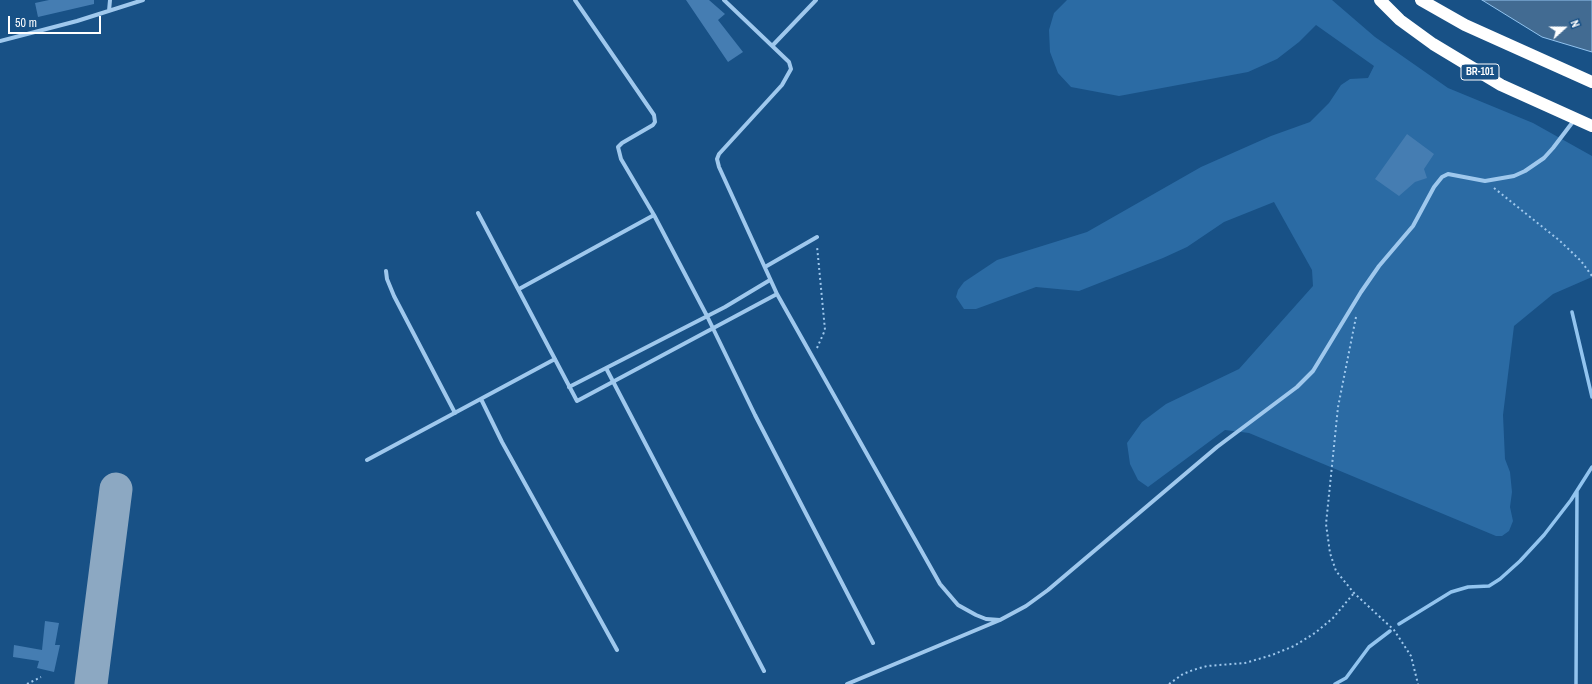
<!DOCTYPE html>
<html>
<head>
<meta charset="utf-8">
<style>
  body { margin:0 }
  #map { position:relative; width:1592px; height:684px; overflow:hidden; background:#185186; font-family:"Archivo Narrow",sans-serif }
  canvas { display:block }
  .north { position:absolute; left:1544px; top:8px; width:40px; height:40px; -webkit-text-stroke:3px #185186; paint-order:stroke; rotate:69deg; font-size:11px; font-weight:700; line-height:16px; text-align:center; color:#fff }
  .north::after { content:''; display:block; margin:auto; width:14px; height:18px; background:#fff; clip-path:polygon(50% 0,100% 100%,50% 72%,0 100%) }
  .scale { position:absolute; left:8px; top:16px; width:93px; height:18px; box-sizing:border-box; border:2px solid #fff; border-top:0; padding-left:5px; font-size:12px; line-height:14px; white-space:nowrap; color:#fff; -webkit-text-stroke:3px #185186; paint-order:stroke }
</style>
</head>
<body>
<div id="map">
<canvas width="1592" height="684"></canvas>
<div class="north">N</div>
<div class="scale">50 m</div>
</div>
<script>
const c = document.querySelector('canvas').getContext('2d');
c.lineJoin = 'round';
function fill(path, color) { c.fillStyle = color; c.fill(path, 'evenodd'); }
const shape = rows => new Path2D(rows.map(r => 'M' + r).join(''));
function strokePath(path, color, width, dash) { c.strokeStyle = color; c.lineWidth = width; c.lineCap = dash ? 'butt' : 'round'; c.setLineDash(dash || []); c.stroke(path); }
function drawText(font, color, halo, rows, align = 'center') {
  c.font = font + ' "Archivo Narrow",sans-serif'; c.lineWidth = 3.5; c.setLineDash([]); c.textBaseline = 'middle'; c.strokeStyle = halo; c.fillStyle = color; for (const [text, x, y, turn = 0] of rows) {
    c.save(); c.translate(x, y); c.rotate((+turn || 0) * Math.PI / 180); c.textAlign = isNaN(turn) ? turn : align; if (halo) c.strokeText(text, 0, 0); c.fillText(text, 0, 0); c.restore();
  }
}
fill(shape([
  [1067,0,1332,0,1375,37,1448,88,1533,123,1592,156,1592,277,1553,294,1514,326,1503,415,1505,459,1510,472,1512,492,1510,507,1513,521,1509,531,1502,536,1496,536,1249,433,1225,430,1148,487,1138,480,1130,464,1127,443,1142,422,1166,404,1239,369,1313,286,1312,270,1274,202,1224,222,1187,247,1163,258,1079,291,1036,287,976,309,964,309,956,297,958,290,964,282,997,260,1087,232,1201,167,1271,136,1310,122,1329,103,1341,85,1350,79,1368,78,1374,66,1316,25,1299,42,1277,59,1248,72,1119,96,1071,87,1058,73,1050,52,1049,30,1054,13]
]), '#2b6ba4');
const water = shape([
  [1482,0,1592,0,1592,52,1542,37,1482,0]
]);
fill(water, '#426b92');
strokePath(water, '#92c4ef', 1);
strokePath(shape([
  [1572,312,1592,397],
  [1399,624,1451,592,1468,587,1489,586,1500,579,1520,561,1544,535,1571,500,1592,467],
  [1335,684,1346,678,1369,647,1390,631],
  [1576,684,1577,491]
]), '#92c4ef', 3.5);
strokePath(shape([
  [91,684,116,489]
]), '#8ca8c2', 33);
fill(shape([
  [49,0,94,0,94,4,38,17,35,3],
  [686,0,709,0,725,14,718,20,743,52,728,62],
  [1407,134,1434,154,1424,169,1427,178,1415,182,1399,196,1375,179],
  [45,621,59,623,55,645,60,645,54,672,37,668,39,661,13,657,14,645,42,650]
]), '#457db2');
strokePath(shape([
  [1494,188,1560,241,1581,261,1592,276],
  [1356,317,1338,407,1326,524,1330,553,1336,571,1354,593,1394,630,1411,656,1418,684],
  [817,348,825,330,817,246],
  [27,684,41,677],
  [1169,684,1183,674,1193,670,1207,666,1245,663,1272,655,1294,646,1315,633,1333,618,1354,593]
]), '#9fc8ed', 2, [2, 3]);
strokePath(shape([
  [575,0,654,115,655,122,653,125,622,143,618,147,621,159,654,215,707,316,755,415,873,643],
  [724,0,789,62,791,69,782,85,719,154,717,159,719,167,777,294,940,584,958,605,976,615,986,619,1000,620,1026,606,1048,590,1217,447,1297,387,1313,371,1361,292,1379,266,1413,226,1434,187,1442,177,1448,174,1485,181,1514,176,1525,171,1544,158,1553,148,1575,119],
  [109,11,110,0],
  [0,41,77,21,143,0],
  [773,45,816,0],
  [478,213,577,401,777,294],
  [765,267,817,237],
  [386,271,387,279,394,296,455,413],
  [519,289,654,215],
  [606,368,764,671],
  [569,387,725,307,770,280],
  [481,399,502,442,617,650],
  [367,460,555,359],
  [847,684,1000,620]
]), '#9fc8ed', 4);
strokePath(shape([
  [1380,0,1400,20,1433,44,1501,85,1592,126],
  [1421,0,1465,25,1592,82]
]), '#fff', 12);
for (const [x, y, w] of [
  [1480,72,38]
]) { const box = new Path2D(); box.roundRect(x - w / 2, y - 8, w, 16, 3); c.fillStyle = '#185186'; c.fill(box); strokePath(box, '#fff', 1); }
drawText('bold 10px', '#fff', null, [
  ["BR-101",1480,72]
]);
</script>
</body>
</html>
